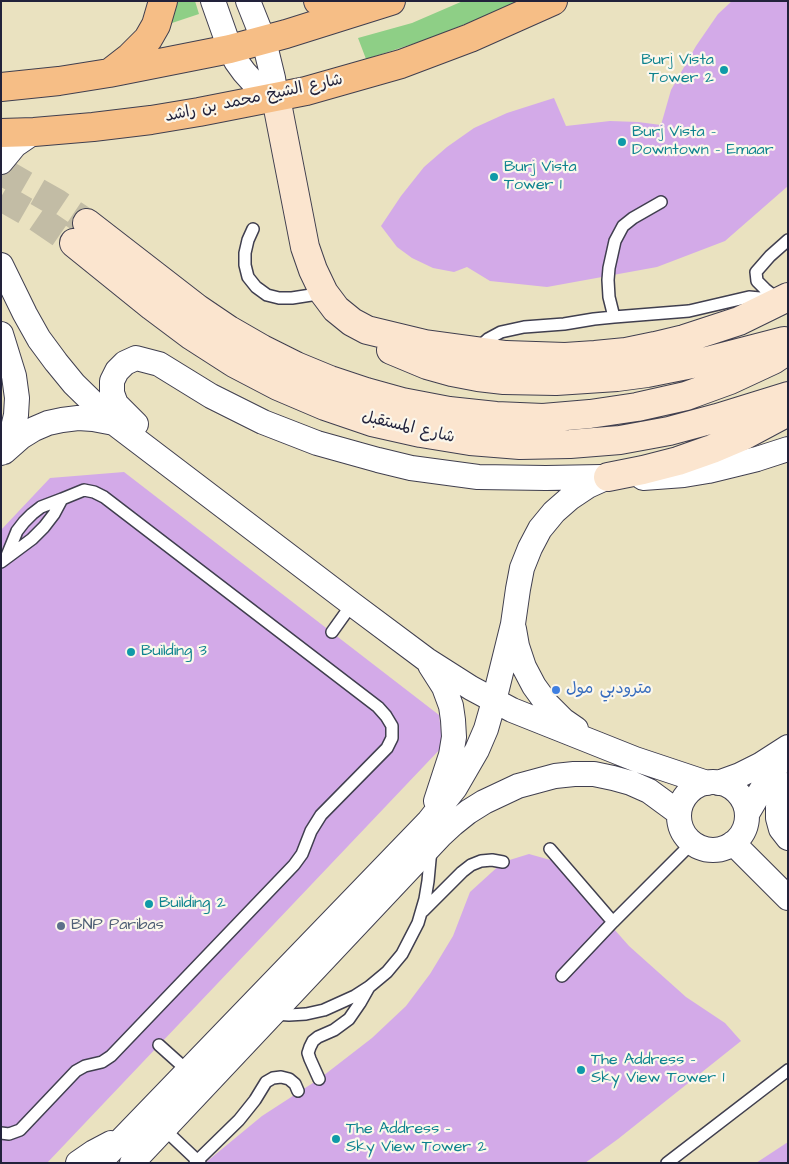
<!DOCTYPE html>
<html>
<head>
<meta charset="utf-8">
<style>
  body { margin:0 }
  #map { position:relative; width:789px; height:1164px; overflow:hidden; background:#eae2c0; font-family:"Architects Daughter",sans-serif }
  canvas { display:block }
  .frame { position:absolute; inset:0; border:2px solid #22223b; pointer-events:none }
</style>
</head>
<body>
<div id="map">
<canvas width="789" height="1164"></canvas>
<div class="frame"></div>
</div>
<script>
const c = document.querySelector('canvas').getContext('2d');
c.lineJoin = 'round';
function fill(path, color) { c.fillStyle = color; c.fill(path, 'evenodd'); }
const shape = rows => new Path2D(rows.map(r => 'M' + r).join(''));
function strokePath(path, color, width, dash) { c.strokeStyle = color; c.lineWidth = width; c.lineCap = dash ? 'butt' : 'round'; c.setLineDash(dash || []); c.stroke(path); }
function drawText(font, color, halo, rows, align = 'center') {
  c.font = font + ' "Architects Daughter","Playpen Sans Arabic",sans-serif'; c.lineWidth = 4.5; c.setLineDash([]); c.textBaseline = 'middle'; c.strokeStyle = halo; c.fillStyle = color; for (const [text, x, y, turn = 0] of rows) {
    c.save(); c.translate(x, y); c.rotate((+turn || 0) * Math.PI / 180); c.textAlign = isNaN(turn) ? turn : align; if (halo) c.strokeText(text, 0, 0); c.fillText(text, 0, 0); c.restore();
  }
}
fill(shape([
  [172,1,195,1,199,14,166,25],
  [463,1,520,1,508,7,425,40,366,59,358,38,412,23]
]), '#8ecf86');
fill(shape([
  [732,1,788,1,788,186,725,241,657,267,547,287,490,281,467,267,454,272,433,268,412,258,397,247,381,226,401,196,424,167,447,147,474,128,507,113,554,98,566,126,610,121,638,122,661,125,671,90,696,46,718,14],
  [124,472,439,715,443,746,47,1163,1,1163,1,564,9,556,1,548,1,530,50,478],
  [529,854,554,861,629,946,686,997,725,1023,741,1041,618,1139,585,1163,205,1163,262,1116,319,1079,372,1038,406,1006,430,974,453,936,470,892,503,862],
  [788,1142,788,1163,756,1163]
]), '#d3aae8');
strokePath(shape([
  [1,171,57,203,87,223],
  [1,197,36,217,74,243]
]), '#c2bca5', 28, [28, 14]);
const lane = shape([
  [253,229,248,240,245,253,245,265,248,277,256,287,267,295,279,298,292,298,324,293],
  [779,300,765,289,757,281,756,272,770,256,788,240],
  [614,317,609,297,608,280,609,268,615,241,623,226,633,218,661,202],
  [478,348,488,339,501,332,524,327,564,324,594,319,614,317,689,311,749,297,771,299],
  [6,558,17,531,24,522,32,514,41,507,62,499],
  [1,562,32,539,44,527,54,514,62,499,84,490,94,492,104,497,378,707,386,716,392,726,392,738,387,748,321,815,311,831,302,854,294,865,111,1056,102,1062,85,1066,76,1071,20,1130,9,1134,1,1133],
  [332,632,352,604],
  [550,849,613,922],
  [423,911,462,872,471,865,481,861,492,860,503,862],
  [562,976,613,922,692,843],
  [274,1014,289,1015,306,1014,324,1010,355,996,369,987,387,972,402,954,418,923,425,899,428,881,431,849],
  [159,1045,188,1071],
  [319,1079,310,1059,308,1053,310,1047,313,1041,318,1037,334,1030,349,1019,360,1003,369,987],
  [164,1129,200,1163],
  [195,1163,239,1120,255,1100,266,1082,273,1078,281,1077,289,1079,295,1084,298,1091],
  [667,1163,788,1070]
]);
const street = shape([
  [213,1,230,49,236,61,244,72,253,82,264,91,276,98],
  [248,1,264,41,273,78,276,98],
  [1,162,15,145,34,132],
  [1,265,25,314,39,339,56,362,74,384,114,423,352,604,427,660,471,688,512,710,635,759,707,783],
  [1,334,14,376,17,398,16,415,12,432,6,446,1,453],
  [136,424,116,404,112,393,112,381,117,371,125,363,136,358,159,364,211,396,263,422,317,443,378,460,411,468,478,477,546,478,602,477],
  [4,452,21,437,34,429,48,423,62,420,78,418,93,419,114,423],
  [643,478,684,475,708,471,757,459,788,449],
  [514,629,517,646,524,667,534,686,547,704,563,720,576,729],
  [430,665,444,687,451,706,453,720,454,737,451,755,436,801],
  '679 816a34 34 0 1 1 68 0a34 34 0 1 1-68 0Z',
  [718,783,740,775,760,765,788,747],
  [788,785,780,797,778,807,778,818,781,829,788,838],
  [747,814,770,775,785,755],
  [733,843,788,898],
  [78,1163,94,1152,111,1143],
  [99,1163,429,821,455,788,477,750,486,729,494,701,513,624,518,589,522,568,530,548,540,529,554,512,570,498,588,486,608,477],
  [132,1163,440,836,453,824,468,812,484,802,518,786,555,776,574,774,594,774,613,778,631,783,649,791,679,813]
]);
const secondary = shape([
  [276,98,305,247,313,270,324,293,336,309,352,322,367,330,425,344,506,355,565,357,595,355,626,352,655,346,684,339,739,321,788,297],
  [87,223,198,309,229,330,262,349,296,366,330,380,366,392,402,402,449,411,496,416,543,418,590,414,637,407,686,396,730,380,773,360,788,350],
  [74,243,152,306,192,336,234,363,278,386,325,406,372,422,421,433,470,441,520,445,570,444,620,440,669,431,717,418,788,396],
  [391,350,427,365,452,372,478,377,504,380,556,381,617,377,647,373,707,361,784,341],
  [608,477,643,470,678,461,712,449,745,435,788,412]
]);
const primary = shape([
  [318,1,327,4,358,9],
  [112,71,130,57,148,39,156,25,163,1],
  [1,87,59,81,109,73,230,49,286,34,391,1],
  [1,133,34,132,93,127,151,120,199,112,306,91,401,64,470,38,553,1]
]);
strokePath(lane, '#403f4f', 14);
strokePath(street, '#403f4f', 26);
strokePath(secondary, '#403f4f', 30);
strokePath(primary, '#403f4f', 30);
strokePath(lane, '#fff', 11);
strokePath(street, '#fff', 24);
strokePath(secondary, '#fbe5cf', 28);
strokePath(primary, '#f6be86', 28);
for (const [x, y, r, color] of [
  [724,70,5,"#0f9aa8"],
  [622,142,5,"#0f9aa8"],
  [494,177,5,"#0f9aa8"],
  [131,652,5,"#0f9aa8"],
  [556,690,5,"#3f7fe0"],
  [149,904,5,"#0f9aa8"],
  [61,926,5,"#5c6f8a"],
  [581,1070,5,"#0f9aa8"],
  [336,1139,5,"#0f9aa8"]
]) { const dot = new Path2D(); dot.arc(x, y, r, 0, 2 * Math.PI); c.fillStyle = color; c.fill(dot); strokePath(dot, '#fbf7ec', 2); }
drawText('16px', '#0d838f', '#fbf7ec', [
  ["Burj Vista",714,61,"right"],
  ["Tower 2",714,79,"right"],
  ["Burj Vista -",632,133],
  ["Downtown - Emaar",632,151],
  ["Burj Vista",504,168],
  ["Tower 1",504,186],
  ["Building 3",141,652],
  ["Building 2",159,904],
  ["The Address -",591,1061],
  ["Sky View Tower 1",591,1079],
  ["The Address -",346,1130],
  ["Sky View Tower 2",346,1148]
], 'left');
drawText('16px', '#22223b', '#fbf7ec', [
  ["شارع الشيخ محمد بن راشد",254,99,-12],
  ["شارع المستقبل",408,428,13]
]);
drawText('16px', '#366cbe', '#fbf7ec', [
  ["مترودبي مول",566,690]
], 'left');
drawText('16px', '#4e5e75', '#fbf7ec', [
  ["BNP Paribas",71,926]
], 'left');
</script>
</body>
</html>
